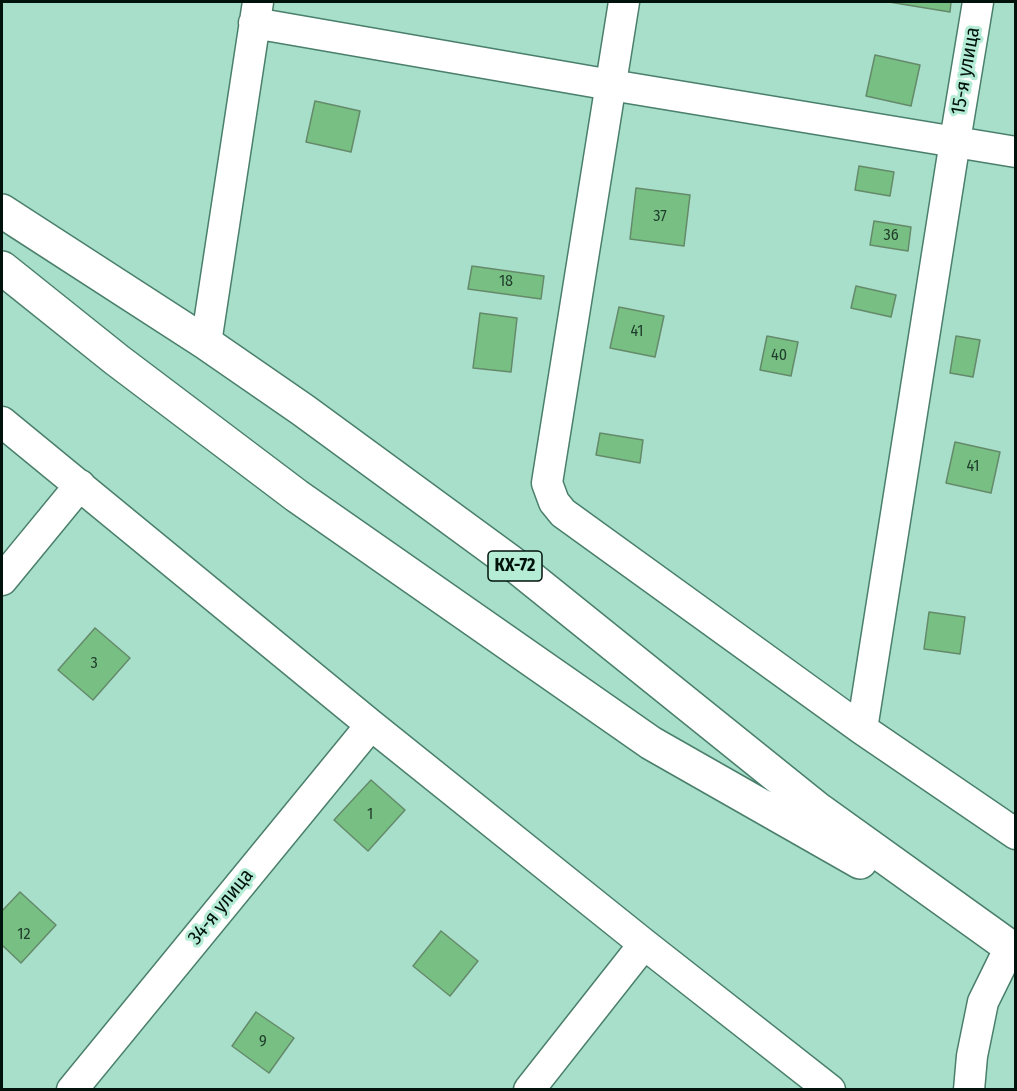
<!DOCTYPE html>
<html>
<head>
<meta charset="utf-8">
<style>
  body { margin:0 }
  #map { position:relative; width:1017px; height:1091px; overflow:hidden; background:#a8dfca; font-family:"Fira Sans Condensed",sans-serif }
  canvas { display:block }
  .frame { position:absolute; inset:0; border:3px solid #00120c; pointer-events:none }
</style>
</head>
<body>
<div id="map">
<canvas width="1017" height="1091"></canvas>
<div class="frame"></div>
</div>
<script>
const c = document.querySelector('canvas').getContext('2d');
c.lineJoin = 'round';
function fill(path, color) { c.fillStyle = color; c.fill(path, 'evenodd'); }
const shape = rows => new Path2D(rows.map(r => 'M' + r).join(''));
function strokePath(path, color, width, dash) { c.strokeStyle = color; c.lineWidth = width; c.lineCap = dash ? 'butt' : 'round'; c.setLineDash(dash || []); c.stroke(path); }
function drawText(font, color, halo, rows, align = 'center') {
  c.font = font + ' "Fira Sans Condensed",sans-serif'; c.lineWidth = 6; c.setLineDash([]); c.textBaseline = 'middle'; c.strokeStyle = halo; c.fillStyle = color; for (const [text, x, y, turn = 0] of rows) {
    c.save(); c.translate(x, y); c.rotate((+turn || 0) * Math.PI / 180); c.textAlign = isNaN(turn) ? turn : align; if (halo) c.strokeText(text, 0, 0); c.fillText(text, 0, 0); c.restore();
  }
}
const building = shape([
  [889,2,951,2,950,12,889,2],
  [875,55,920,65,911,106,866,96,875,55],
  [315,101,360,111,351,152,306,142,315,101],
  [859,166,894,172,890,196,855,190,859,166],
  [636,188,690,195,684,246,630,239,636,188],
  [874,221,911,227,908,251,870,245,874,221],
  [472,266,544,276,541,299,468,289,472,266],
  [856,286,896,295,891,317,851,308,856,286],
  [619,307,664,316,655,357,610,348,619,307],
  [480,313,517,318,511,372,473,368,480,313],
  [767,336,798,342,791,376,760,370,767,336],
  [956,336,980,340,973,377,950,373,956,336],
  [600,433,643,440,640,463,596,455,600,433],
  [955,442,1000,452,991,493,946,483,955,442],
  [929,612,965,617,960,654,924,649,929,612],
  [95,628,130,658,93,700,58,670,95,628],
  [371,780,405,810,368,851,334,820,371,780],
  [20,892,56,925,21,963,2,945,2,911,20,892],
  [441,931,478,961,450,996,413,966,441,931],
  [256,1012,294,1038,269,1073,232,1046,256,1012]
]);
fill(building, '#78bf84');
strokePath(building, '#648a6a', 1.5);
const minor = shape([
  [624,2,550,464,547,483,554,502,563,513,862,729,1016,834],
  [254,23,611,85,1016,152],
  [206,343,258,2],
  [2,422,371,725,644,944,830,1090],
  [2,580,80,485],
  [862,729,955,141,978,2],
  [72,1090,371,725],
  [529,1090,644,944],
  [969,1090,972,1056,983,1002,1010,947]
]);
const major = shape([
  [2,211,206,343,303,410,512,563,819,810,1010,947],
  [2,268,117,360,297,496,651,743,860,862]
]);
strokePath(minor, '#4a7f6c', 33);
strokePath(major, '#4a7f6c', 36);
strokePath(minor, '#fff', 30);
strokePath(major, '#fff', 33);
drawText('16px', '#1e3d2a', null, [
  ["37",660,217],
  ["36",891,236],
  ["18",506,282],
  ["41",637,332],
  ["40",779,356],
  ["41",973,467],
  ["3",94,664],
  ["1",370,815],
  ["12",24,935],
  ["9",263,1042]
]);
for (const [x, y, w] of [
  [515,566,54]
]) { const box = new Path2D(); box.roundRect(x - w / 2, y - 15, w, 30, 4.5); c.fillStyle = '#b5ecd6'; c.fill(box); strokePath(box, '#00120c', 1.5); }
drawText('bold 18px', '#00120c', null, [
  ["КХ-72",515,566]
]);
drawText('20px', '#00120c', '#b5ecd6', [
  ["15-я улица",966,71,-80],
  ["34-я улица",221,907,-51]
]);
</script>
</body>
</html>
